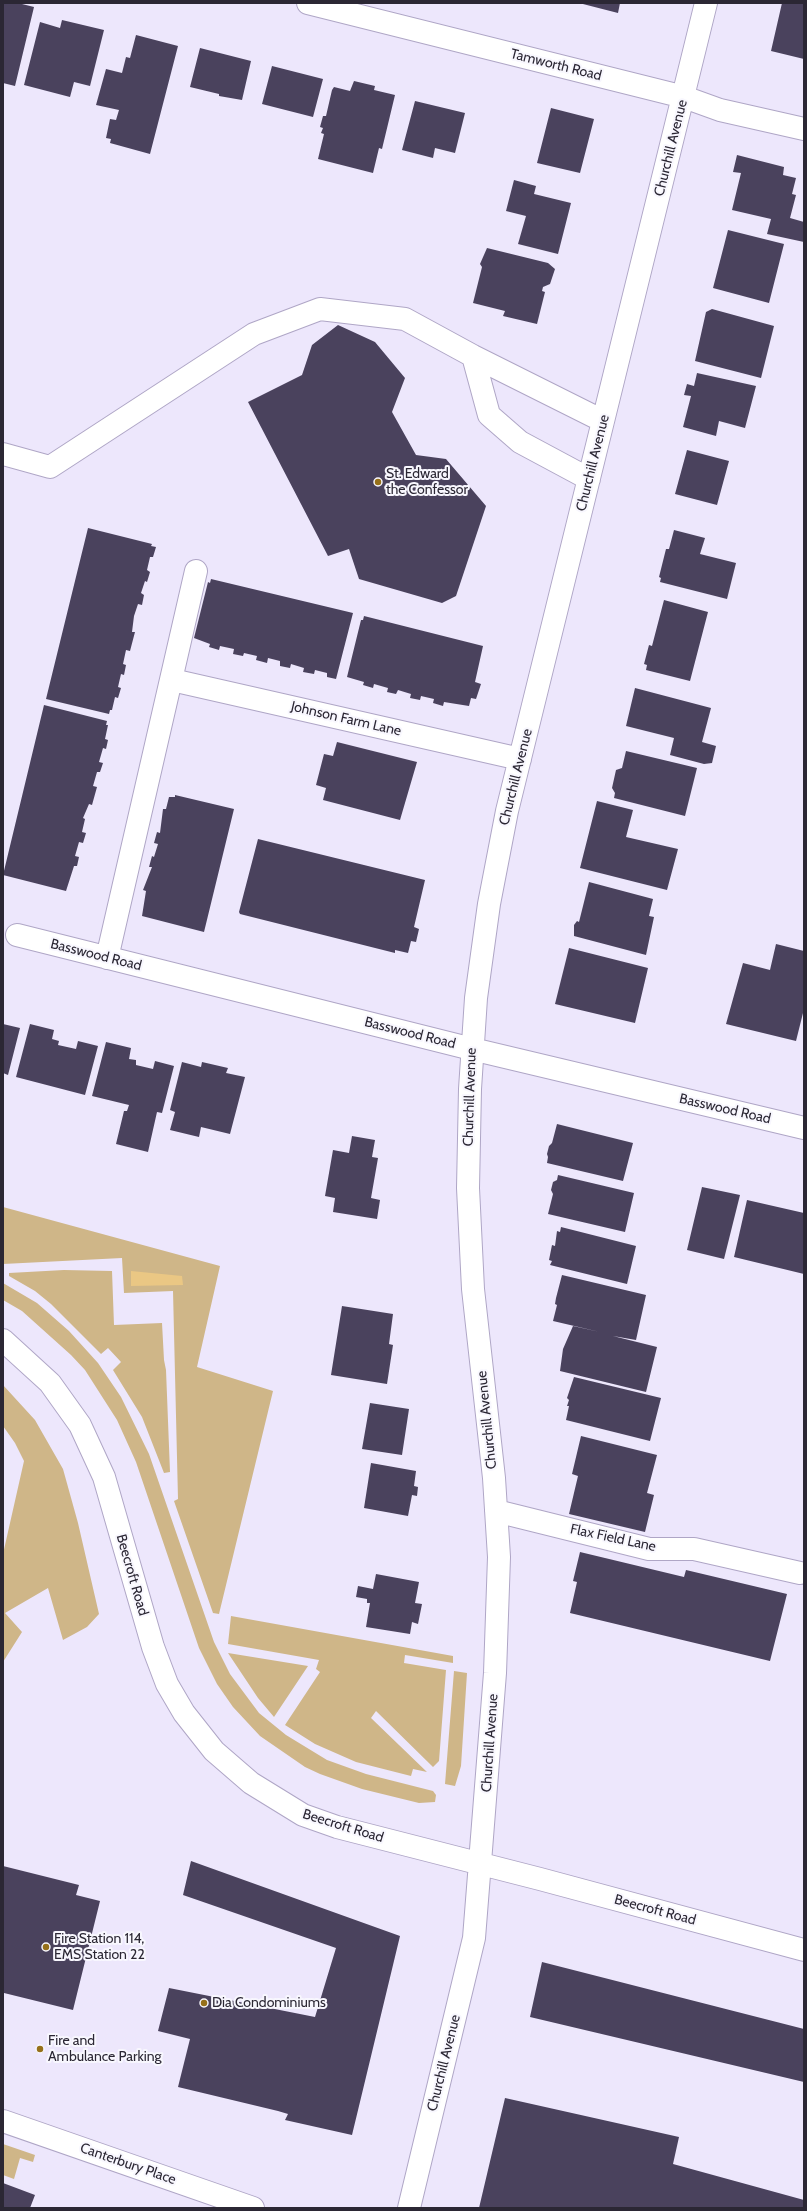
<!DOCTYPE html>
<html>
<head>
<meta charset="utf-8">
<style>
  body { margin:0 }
  #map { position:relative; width:807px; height:2211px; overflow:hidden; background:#ede7fc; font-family:Cabin,sans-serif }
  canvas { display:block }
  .frame { position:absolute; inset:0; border:4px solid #2b2734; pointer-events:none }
</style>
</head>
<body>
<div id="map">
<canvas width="807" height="2211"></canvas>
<div class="frame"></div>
</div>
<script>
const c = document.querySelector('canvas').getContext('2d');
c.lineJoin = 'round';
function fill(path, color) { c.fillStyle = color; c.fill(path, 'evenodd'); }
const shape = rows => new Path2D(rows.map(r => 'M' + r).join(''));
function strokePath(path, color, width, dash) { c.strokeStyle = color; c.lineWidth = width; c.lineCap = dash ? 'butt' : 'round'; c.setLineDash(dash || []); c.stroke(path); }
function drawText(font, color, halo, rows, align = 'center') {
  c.font = font + ' Cabin,sans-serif'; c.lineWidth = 4; c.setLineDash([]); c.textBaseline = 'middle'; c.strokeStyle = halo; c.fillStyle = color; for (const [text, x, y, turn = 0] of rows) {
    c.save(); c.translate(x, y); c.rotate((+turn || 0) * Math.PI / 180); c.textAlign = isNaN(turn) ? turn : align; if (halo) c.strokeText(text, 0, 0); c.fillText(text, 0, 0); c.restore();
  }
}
fill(shape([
  [3,1207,220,1266,197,1367,273,1391,219,1614,213,1613,174,1501,178,1499,173,1291,124,1293,122,1258,3,1264],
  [64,1270,112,1271,114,1325,162,1323,164,1360,166,1370,170,1472,164,1473,142,1417,113,1370,121,1362,108,1348,101,1354,51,1304,35,1291,9,1276,9,1273],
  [3,1283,37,1303,69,1331,98,1363,121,1397,149,1454,214,1642,230,1674,259,1713,286,1735,327,1760,366,1774,433,1791,436,1795,435,1802,419,1803,362,1789,320,1774,305,1767,260,1736,233,1707,217,1684,199,1648,136,1462,117,1420,85,1370,71,1355,22,1311,3,1300],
  [3,1385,35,1420,63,1469,78,1523,99,1614,87,1627,63,1640,48,1588,5,1613,22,1632,3,1662,3,1554,24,1461,15,1443,3,1426],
  [231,1616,453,1656,453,1663,405,1655,404,1663,446,1670,439,1761,433,1767,376,1711,371,1718,427,1772,413,1769,411,1776,356,1762,315,1744,285,1725,320,1672,316,1669,319,1660,228,1644],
  [228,1653,308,1666,274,1717,258,1698],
  [454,1671,467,1673,461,1766,455,1786,445,1784],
  [3,2144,35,2155,33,2162,20,2158,14,2179,3,2175]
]), '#cfb688');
fill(shape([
  [131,1271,182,1276,183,1285,131,1286]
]), '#eac784');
fill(shape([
  [3,3,18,3,34,7,15,86,3,83],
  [579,3,620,3,618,13],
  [782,3,804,4,804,59,771,51],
  [62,20,104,30,90,86,74,82,70,97,24,85,40,22,60,28],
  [136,35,178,46,150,154,110,143,111,139,106,138,110,119,116,120,119,110,96,105,106,69,122,73,126,57,130,58],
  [200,48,251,61,242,100,219,96,219,94,190,87],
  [272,66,323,79,313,117,262,104],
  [354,81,375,86,374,90,395,95,382,149,379,148,373,173,318,159,324,134,321,133,323,128,320,127,323,116,326,116,332,90,334,87,350,91],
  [415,101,465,113,455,153,435,148,433,158,402,150],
  [551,108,594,119,580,173,537,163],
  [737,155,784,167,783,175,796,178,792,194,796,195,790,218,804,222,804,242,767,234,771,219,732,210,741,173,733,172],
  [514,180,536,186,534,194,571,203,558,254,518,244,526,216,506,211],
  [728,230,784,244,769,303,713,288],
  [487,248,548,263,555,269,550,284,543,287,542,291,545,292,537,324,503,316,505,311,473,303,482,267,480,264],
  [712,309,774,326,761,378,695,361,706,312],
  [338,325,375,342,405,378,392,412,416,455,446,459,486,506,456,596,442,603,359,579,349,549,328,556,248,402,302,375,312,345],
  [697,373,756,386,745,428,719,421,716,436,683,427,691,396,684,395,687,384,694,386],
  [687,450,729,461,717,505,675,494],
  [88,528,152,544,151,546,156,547,153,557,150,557,147,570,150,572,147,582,145,581,141,593,144,595,142,605,138,604,134,616,132,632,135,632,130,651,126,650,123,664,126,665,124,675,121,674,118,687,121,688,118,698,115,697,112,710,110,710,109,714,46,699],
  [674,530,705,538,700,554,736,563,727,599,660,582,661,578,659,577,666,549,669,549],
  [211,579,353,613,336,679,327,677,327,673,315,670,314,674,303,672,304,668,291,664,290,668,280,666,280,661,268,658,267,663,256,660,257,656,244,653,243,656,233,654,234,649,220,646,219,650,209,647,210,644,194,638,208,582,210,583],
  [664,600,708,612,690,681,646,670,647,665,644,664,649,645,652,646],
  [364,616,483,646,475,682,481,684,476,699,471,698,469,706,444,702,443,706,433,703,434,699,421,696,420,700,410,698,411,694,398,690,396,694,387,692,388,688,374,684,373,688,363,685,364,682,347,677,361,620,363,620],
  [635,688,711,708,702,742,716,746,712,763,704,764,670,755,674,738,626,726],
  [44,705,107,721,106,725,108,725,105,739,108,740,106,749,103,748,99,762,103,763,100,772,97,772,93,786,97,787,92,805,89,804,83,818,85,819,82,832,86,833,83,843,79,842,75,856,79,857,77,866,74,866,66,891,3,875],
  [337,742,417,762,400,820,323,800,326,788,316,785,324,754,333,756],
  [626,751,697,768,685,816,614,798,615,793,612,788,616,770,622,768],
  [175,795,234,809,204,932,142,916,146,891,143,890,152,867,149,867,152,856,154,857,158,844,154,843,157,832,160,833,163,809,166,809,169,797,175,797],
  [597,801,633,810,626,837,678,849,667,890,580,868],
  [258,839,425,880,414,927,419,929,416,942,411,941,408,953,395,950,395,953,240,914,239,912],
  [589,882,653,899,649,916,654,917,646,955,574,936,574,925,577,921,579,922],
  [776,944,804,951,804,1009,796,1041,726,1024,743,963,770,970],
  [569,948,648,968,635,1023,555,1004],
  [3,1024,20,1028,8,1075,3,1073],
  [30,1024,54,1030,52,1039,59,1041,58,1045,76,1049,78,1041,98,1046,85,1095,16,1077],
  [106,1042,131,1048,129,1059,136,1060,136,1065,153,1069,155,1061,174,1066,162,1113,157,1112,148,1152,116,1144,124,1111,127,1111,129,1105,92,1096],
  [182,1062,201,1067,202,1062,228,1068,226,1073,245,1077,230,1134,201,1127,199,1137,170,1130,175,1112,170,1110],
  [557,1124,633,1143,623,1181,547,1163,548,1157,547,1154,549,1146,552,1143],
  [352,1136,375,1140,372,1157,378,1158,371,1198,380,1200,377,1219,333,1212,335,1198,325,1196,333,1150,349,1153],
  [558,1175,634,1193,625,1232,548,1214,553,1194,551,1190,553,1182,557,1180],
  [702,1187,740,1195,724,1259,687,1250],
  [747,1200,804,1213,804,1274,734,1257],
  [561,1227,636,1246,627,1284,550,1265,552,1261,549,1260,552,1245,555,1246,557,1231,560,1232],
  [562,1275,646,1295,636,1340,613,1336,657,1347,646,1392,560,1371,563,1349,573,1326,600,1332,553,1321,557,1305,555,1304,556,1298],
  [342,1306,393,1314,389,1344,393,1345,387,1384,331,1375],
  [574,1377,661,1398,650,1441,566,1420,569,1406,567,1406,569,1400,567,1398],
  [370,1403,409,1409,402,1455,362,1449],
  [581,1436,657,1455,647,1493,654,1495,645,1532,569,1514,578,1476,572,1474],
  [371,1463,416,1471,414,1486,418,1487,417,1496,412,1495,408,1516,364,1508],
  [580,1552,684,1577,686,1570,787,1594,770,1661,570,1613,577,1582,573,1581],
  [376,1574,419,1582,415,1603,422,1604,418,1624,412,1622,410,1634,366,1627,370,1603,367,1603,367,1599,356,1597,358,1586,373,1589],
  [191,1861,400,1936,352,2135,285,2120,288,2114,278,2111,178,2087,190,2039,158,2031,169,1988,315,2017,336,1948,183,1895],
  [3,1866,79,1885,76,1895,100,1901,73,2010,4,1993,3,1996],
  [542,1962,804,2029,804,2082,530,2017],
  [505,2098,679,2137,673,2164,804,2200,804,2208,479,2208],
  [3,2183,35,2195,30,2208,3,2208]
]), '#4a425d');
const minor = shape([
  [308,3,684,97,720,110,804,129],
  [473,356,489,415,520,442,589,479],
  [3,454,50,467,254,334,320,309,405,319,473,356,603,421],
  [172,680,520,759],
  [17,935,472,1049,804,1128],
  [107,958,196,571],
  [3,1340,50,1383,80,1425,104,1477,153,1647,167,1684,184,1713,214,1751,251,1783,303,1815,337,1827,540,1879,804,1950],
  [496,1511,649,1549,694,1549,800,1573],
  [3,2121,253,2208],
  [409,2208,474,1938,495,1673,499,1557,494,1478,473,1289,468,1188,470,1089,476,998,489,904,507,811,706,3]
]);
strokePath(minor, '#afa6c6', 24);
strokePath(minor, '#fff', 22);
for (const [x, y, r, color] of [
  [378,482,4,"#96701a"],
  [46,1947,4,"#96701a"],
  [204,2003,4,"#96701a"],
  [40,2049,4,"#96701a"]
]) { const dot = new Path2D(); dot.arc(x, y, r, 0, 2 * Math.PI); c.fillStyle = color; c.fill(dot); strokePath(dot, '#f8f7fe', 1.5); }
drawText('14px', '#2b2734', '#f8f7fe', [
  ["Tamworth Road",556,65,14],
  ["Churchill Avenue",671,148,-76],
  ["Churchill Avenue",593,463,-76],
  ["Johnson Farm Lane",346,719,13],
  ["Churchill Avenue",516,777,-76],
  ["Basswood Road",96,955,14],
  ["Basswood Road",410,1033,14],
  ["Churchill Avenue",470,1097,-88],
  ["Basswood Road",725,1109,13],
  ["Churchill Avenue",487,1420,-96],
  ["Flax Field Lane",613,1538,12],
  ["Beecroft Road",132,1575,74],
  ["Churchill Avenue",490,1743,-86],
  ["Beecroft Road",343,1826,17],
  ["Beecroft Road",655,1910,15],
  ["Churchill Avenue",444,2063,-76],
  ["Canterbury Place",128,2164,19]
]);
drawText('14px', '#2b2734', '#f8f7fe', [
  ["St. Edward",386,474],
  ["the Confessor",386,490],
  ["Fire Station 114,",54,1939],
  ["EMS Station 22",54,1955],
  ["Dia Condominiums",212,2003],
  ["Fire and",48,2041],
  ["Ambulance Parking",48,2057]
], 'left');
</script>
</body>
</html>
